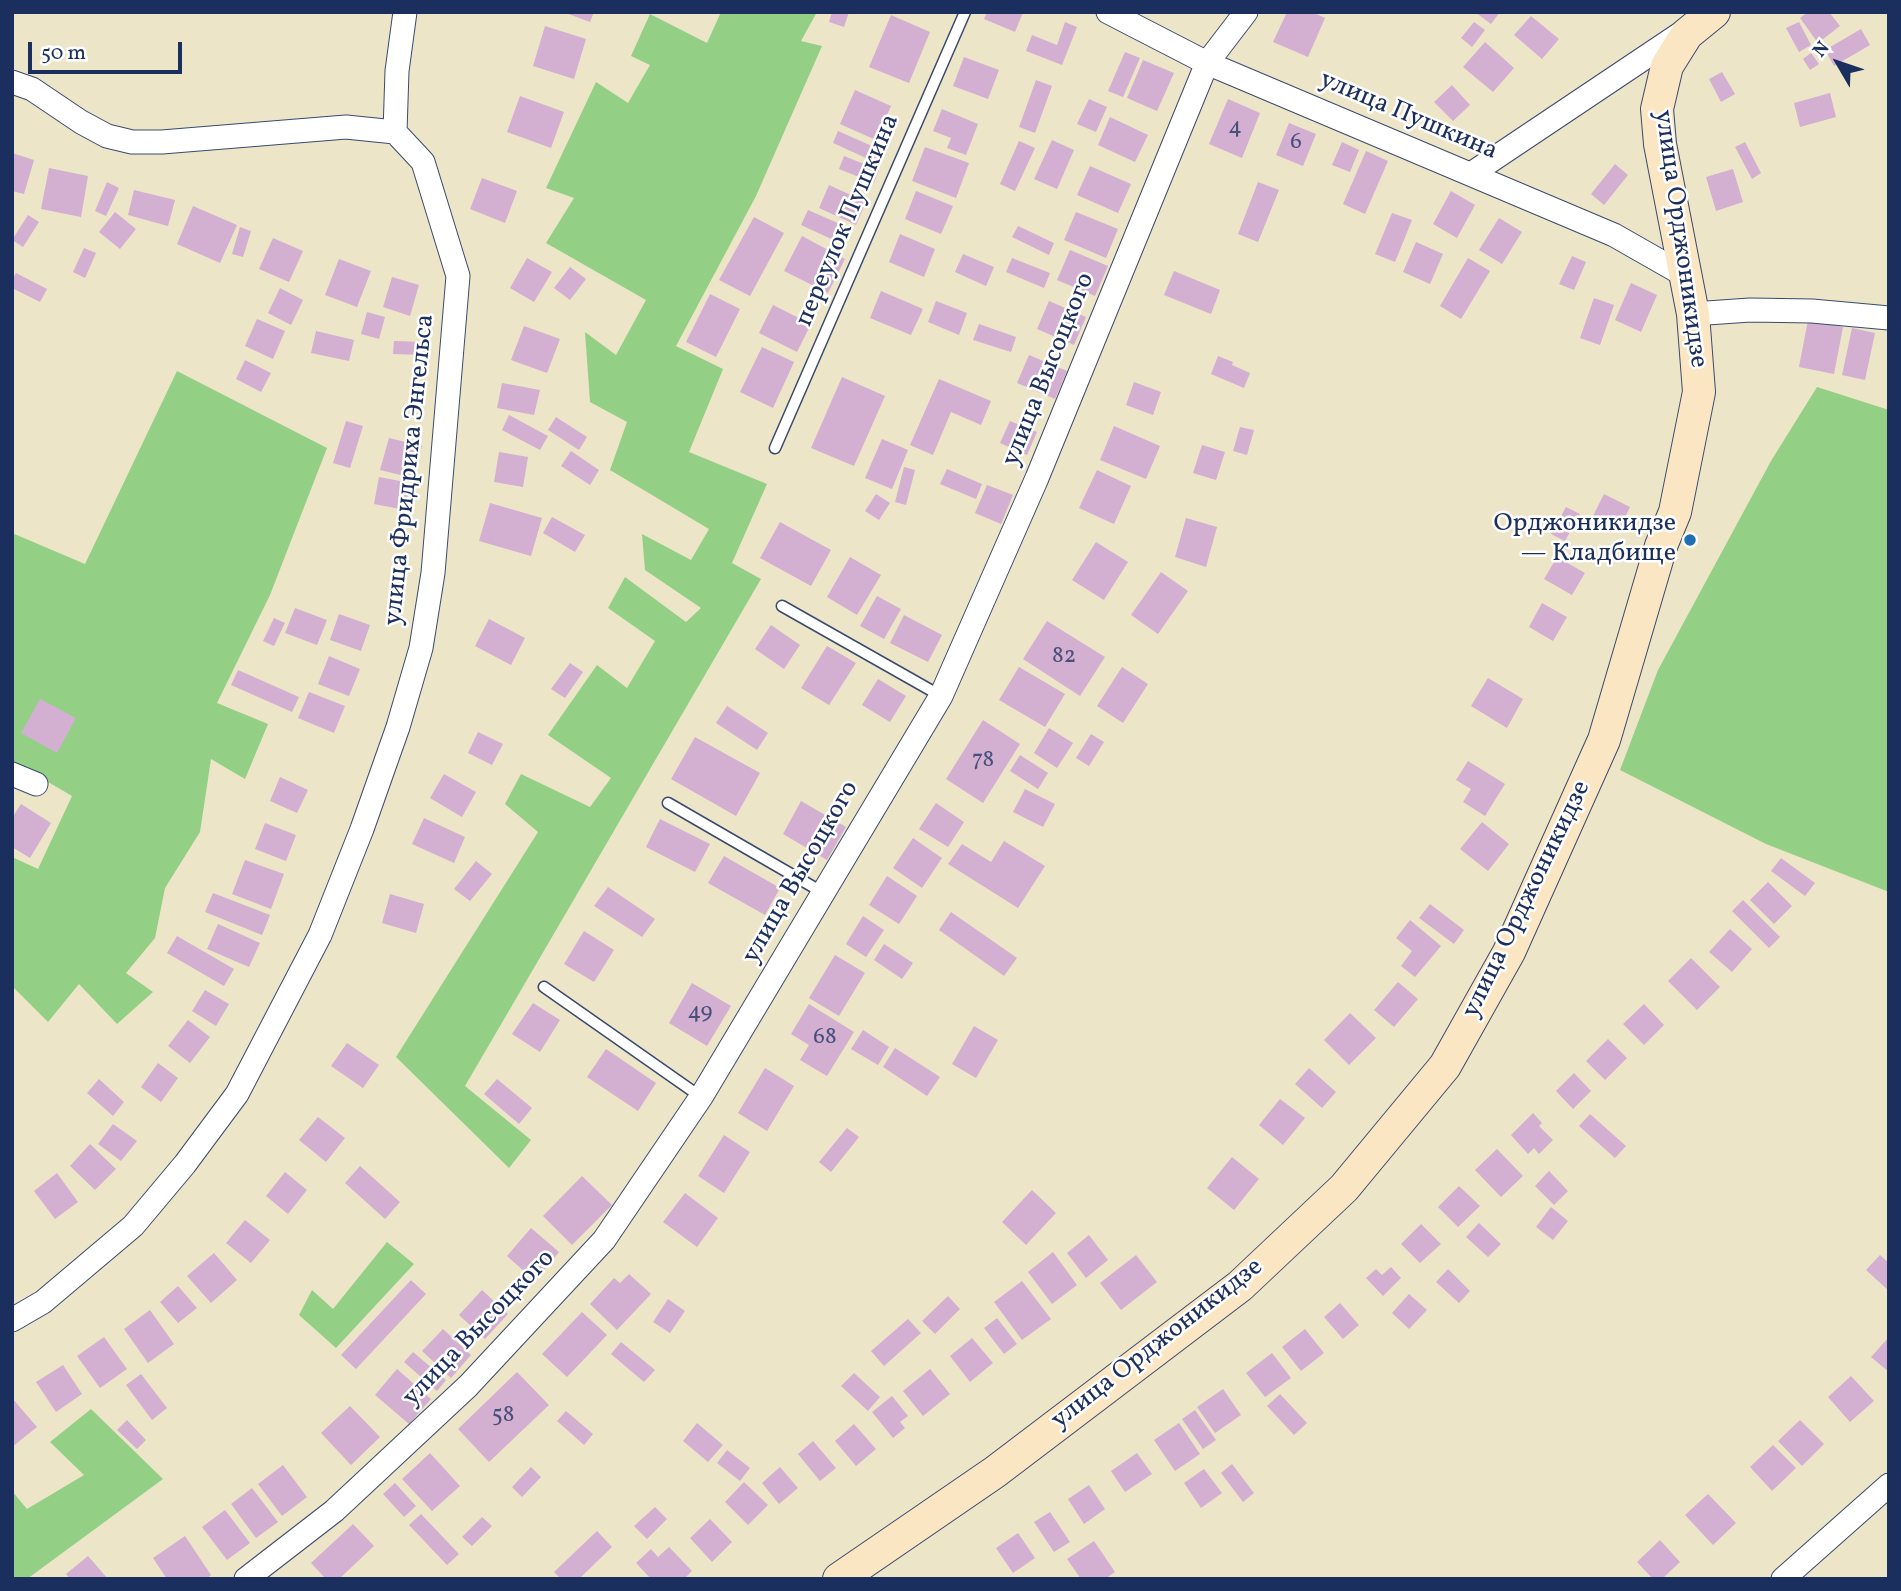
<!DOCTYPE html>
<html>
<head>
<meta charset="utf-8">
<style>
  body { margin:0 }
  #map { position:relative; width:1901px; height:1591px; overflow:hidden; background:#ede5c7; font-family:Vollkorn,serif }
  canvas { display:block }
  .frame { position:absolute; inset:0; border:14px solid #1b2f5e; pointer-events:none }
  .north { position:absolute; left:1803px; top:28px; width:70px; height:70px; -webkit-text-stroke:5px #fff; paint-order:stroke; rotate:309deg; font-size:19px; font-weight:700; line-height:28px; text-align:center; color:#1b2f5e }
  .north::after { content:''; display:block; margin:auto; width:24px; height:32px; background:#1b2f5e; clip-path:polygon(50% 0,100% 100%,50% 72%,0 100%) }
  .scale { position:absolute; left:28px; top:42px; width:154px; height:32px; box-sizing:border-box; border:4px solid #1b2f5e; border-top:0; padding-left:9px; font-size:21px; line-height:24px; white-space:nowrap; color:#1b2f5e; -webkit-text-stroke:5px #fff; paint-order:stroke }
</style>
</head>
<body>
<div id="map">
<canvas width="1901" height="1591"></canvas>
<div class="frame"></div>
<div class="north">N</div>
<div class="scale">50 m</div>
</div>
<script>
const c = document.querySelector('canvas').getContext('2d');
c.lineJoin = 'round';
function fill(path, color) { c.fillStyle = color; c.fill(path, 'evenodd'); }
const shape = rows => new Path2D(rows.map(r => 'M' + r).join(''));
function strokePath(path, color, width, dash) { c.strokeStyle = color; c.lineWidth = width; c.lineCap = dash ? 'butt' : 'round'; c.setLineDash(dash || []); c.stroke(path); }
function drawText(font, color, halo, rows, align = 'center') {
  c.font = font + ' Vollkorn,serif'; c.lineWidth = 5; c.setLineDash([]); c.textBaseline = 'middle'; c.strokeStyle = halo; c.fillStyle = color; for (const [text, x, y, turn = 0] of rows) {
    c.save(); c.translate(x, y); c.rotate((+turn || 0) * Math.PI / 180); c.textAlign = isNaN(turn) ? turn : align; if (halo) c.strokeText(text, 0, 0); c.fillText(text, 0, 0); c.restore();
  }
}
fill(shape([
  [721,12,817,12,801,41,822,46,756,196,676,346,723,369,689,452,767,484,732,563,761,579,465,1086,531,1140,509,1168,396,1057,538,832,505,804,521,774,590,807,611,778,548,735,597,665,627,688,655,641,608,608,625,577,686,622,701,608,645,570,642,534,691,560,709,529,610,470,627,422,590,402,585,332,616,355,646,300,546,243,574,198,546,188,596,82,628,103,650,65,631,56,650,14,707,43],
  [177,371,327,448,270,595,217,703,268,724,245,779,211,759,200,832,165,888,155,938,126,973,153,992,117,1024,79,984,48,1022,12,986,12,857,38,869,72,796,12,761,12,533,85,564],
  [1817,387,1889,410,1889,892,1766,844,1620,770,1658,670,1771,461],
  [387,1242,414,1264,336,1348,299,1315,312,1290,333,1309],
  [91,1409,163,1479,27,1579,12,1579,12,1491,27,1509,84,1475,50,1442]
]), '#93d085');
fill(shape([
  [563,12,594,12,590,22],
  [832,12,849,12,844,27,829,22],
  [987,12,1023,12,1015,32,984,19],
  [1287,12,1312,12,1325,18,1308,57,1273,42],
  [1475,12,1500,12,1491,24],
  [1808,12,1829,12,1840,26,1818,43,1800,18],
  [891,15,930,32,909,83,869,67],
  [1531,16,1559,39,1542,59,1514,35],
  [1065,22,1077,27,1062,65,1026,51,1032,35,1057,45],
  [1474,22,1485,30,1472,47,1461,38],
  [1799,22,1811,45,1799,52,1786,28],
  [545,26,586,39,574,79,533,66],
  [1861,29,1870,45,1834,66,1825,50],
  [1485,42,1514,68,1493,92,1463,67],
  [1125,52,1140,58,1123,97,1108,91],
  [1811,53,1819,64,1810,70,1803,59],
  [964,57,999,70,988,99,953,86],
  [1143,60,1174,73,1157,111,1127,98],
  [1722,72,1735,94,1721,102,1709,79],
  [1036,80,1052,86,1035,133,1019,127],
  [1452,85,1470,105,1453,121,1434,102],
  [855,90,891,106,876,140,840,124],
  [1830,93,1836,117,1800,127,1794,103],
  [520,96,564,112,551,148,507,132],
  [1089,99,1107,107,1096,132,1077,124],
  [1228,99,1260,113,1242,158,1209,144],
  [942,109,978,124,966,155,947,148,951,138,933,131],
  [1110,117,1148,135,1135,162,1098,145],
  [1289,123,1316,134,1303,166,1276,155],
  [838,131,883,151,877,163,833,143],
  [1052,140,1074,150,1057,189,1034,179],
  [1019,141,1035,148,1015,191,1000,184],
  [1342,142,1359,150,1350,172,1332,165],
  [1745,142,1761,173,1752,179,1735,147],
  [925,147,969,163,956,198,912,181],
  [1366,151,1388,161,1365,214,1343,204],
  [12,153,34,160,24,194,12,191],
  [844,156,879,170,874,183,839,169],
  [1615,164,1628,175,1604,205,1591,194],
  [1090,166,1131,184,1118,213,1077,195],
  [49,168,88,176,81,217,41,209],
  [1733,169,1743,202,1716,211,1706,177],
  [482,178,517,191,505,223,470,209],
  [107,182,119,188,106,216,95,211],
  [1258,182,1279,190,1258,242,1238,234],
  [829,185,866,202,856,225,819,208],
  [134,190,175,200,168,226,128,215],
  [916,191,953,206,941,234,905,219],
  [1451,191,1475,205,1457,238,1433,224],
  [193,206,237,225,220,263,177,244],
  [808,210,849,228,842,244,801,225],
  [115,212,136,229,120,249,99,232],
  [1076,212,1118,229,1106,258,1064,240],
  [1392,213,1412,220,1395,262,1375,254],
  [28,215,39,222,23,247,12,240],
  [754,217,784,233,750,296,719,280],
  [1499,218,1522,232,1502,264,1479,250],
  [1018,226,1054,243,1049,255,1012,237],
  [240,227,251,231,243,257,232,254],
  [900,234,935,249,924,277,889,262],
  [802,236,845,259,828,293,784,271],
  [273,238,303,251,289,282,259,269],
  [1416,242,1443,254,1430,284,1403,272],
  [84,248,96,253,85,278,73,272],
  [1070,250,1108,266,1095,296,1057,280],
  [963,254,994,267,986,286,955,272],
  [1572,256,1586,262,1574,290,1559,284],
  [527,258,552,272,534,302,510,288],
  [1012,258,1050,273,1044,288,1006,272],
  [1468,258,1490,271,1461,319,1440,306],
  [339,259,371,271,357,307,325,295],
  [570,267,586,279,570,300,554,288],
  [1174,271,1220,290,1211,314,1164,295],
  [16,273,47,289,40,302,12,288,12,280],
  [392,277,419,285,410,316,383,307],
  [1631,283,1657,295,1641,332,1615,320],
  [280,288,303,300,291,325,268,313],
  [881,291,923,309,911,335,870,318],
  [710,294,740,309,716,357,686,342],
  [1594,298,1614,305,1600,345,1580,338],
  [936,301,967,313,959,335,928,322],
  [1049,301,1086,317,1074,345,1037,329],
  [773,305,811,324,797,352,759,333],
  [367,312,385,317,379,339,361,334],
  [257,319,285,331,273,359,245,346],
  [1808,320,1843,327,1834,374,1799,367],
  [979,324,1016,337,1011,352,973,340],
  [524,326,560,339,547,373,511,360],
  [1852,328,1875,333,1865,380,1842,375],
  [316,331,354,340,349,361,311,353],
  [394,341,427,342,426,355,393,354],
  [762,347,794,362,773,408,740,392],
  [1029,355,1067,371,1055,399,1017,383],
  [1218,356,1233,362,1232,365,1250,373,1244,388,1211,374],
  [245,360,271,373,261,392,236,379],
  [842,377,885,396,854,466,811,448],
  [939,379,991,401,981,425,951,412,933,455,910,445],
  [1134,382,1161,392,1153,415,1126,405],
  [502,383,540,390,534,415,497,408],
  [509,415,548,436,540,450,502,430],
  [556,417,587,437,579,450,548,430],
  [346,421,363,426,350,468,333,463],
  [1010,421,1037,432,1027,455,1000,443],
  [1114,426,1160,446,1146,479,1100,460],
  [1240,427,1254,430,1247,455,1233,451],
  [389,438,422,446,413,478,380,470],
  [882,439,908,450,892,489,865,478],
  [1202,445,1225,452,1216,480,1193,473],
  [571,451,599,470,590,485,561,466],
  [499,452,528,457,523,487,494,482],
  [904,467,915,470,906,505,895,502],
  [947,469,982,484,976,499,940,484],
  [1097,470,1131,486,1114,524,1079,508],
  [379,477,410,483,405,510,374,504],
  [987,485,1013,495,1001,524,975,513],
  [876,494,890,503,879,520,865,511],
  [1604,494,1630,507,1618,531,1592,518],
  [490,503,542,518,531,556,479,541],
  [1566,507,1580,514,1565,541,1551,534],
  [552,517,585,535,575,552,543,533],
  [1186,518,1217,527,1206,567,1175,557],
  [780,522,831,550,811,586,760,558],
  [1096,542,1128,562,1104,600,1072,580],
  [850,557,881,575,857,615,827,597],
  [1557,557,1585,573,1572,595,1544,579],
  [1161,572,1188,591,1158,634,1131,615],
  [877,596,901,609,884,639,860,626],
  [1542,603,1567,617,1553,641,1529,627],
  [295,608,327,620,317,645,285,633],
  [339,614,370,625,361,651,330,640],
  [904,615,942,635,928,662,890,643],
  [274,618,285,623,274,646,263,641],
  [489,619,525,638,511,665,475,646],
  [1047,621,1105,657,1080,696,1023,659],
  [771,625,800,645,784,669,755,649],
  [827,646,856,663,829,705,801,688],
  [329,656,360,669,349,696,318,684],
  [570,663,583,672,565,698,551,689],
  [1019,667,1065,694,1045,727,999,700],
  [1122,667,1148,684,1123,723,1097,706],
  [238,670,299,697,292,712,231,685],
  [1488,678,1523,699,1507,728,1471,706],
  [878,679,906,696,890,722,862,705],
  [309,692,345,706,334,733,298,718],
  [40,699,76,718,57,753,21,733],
  [727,706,768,733,757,750,716,723],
  [983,720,1020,744,983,803,946,779],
  [1049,728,1073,743,1057,768,1034,753],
  [478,732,503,744,492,765,468,753],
  [1091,734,1104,742,1089,766,1076,758],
  [695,737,760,773,736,816,671,779],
  [1020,755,1048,773,1038,789,1010,771],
  [1468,761,1505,784,1485,816,1463,802,1471,789,1456,780],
  [444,774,476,792,462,817,430,798],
  [280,777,308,790,297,813,270,801],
  [1025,789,1055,804,1043,827,1013,812],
  [801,801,846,827,827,860,783,834],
  [936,803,964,822,948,847,919,829],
  [21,804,51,823,30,858,12,847,12,818],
  [424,818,465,837,454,863,412,844],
  [660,819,710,844,695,872,646,847],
  [1482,822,1509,844,1488,871,1460,849],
  [265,823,296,835,286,861,255,849],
  [913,838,942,858,922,888,893,868],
  [1004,841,1045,866,1018,908,948,864,962,844,991,862],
  [724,856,780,888,765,915,708,883],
  [1781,858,1815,883,1805,896,1771,871],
  [245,860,284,874,271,909,232,894],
  [476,861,492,874,470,901,454,889],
  [887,876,917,896,899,924,869,905],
  [1768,882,1792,906,1774,924,1750,900],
  [608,887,655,919,642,937,594,906],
  [213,893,270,915,262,935,205,912],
  [390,894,424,904,416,933,382,923],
  [1743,900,1780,937,1769,948,1732,911],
  [1430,904,1464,930,1454,944,1419,918],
  [951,912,1017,958,1004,976,939,930],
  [863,916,884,930,866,957,846,944],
  [1410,920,1441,946,1415,977,1401,966,1412,951,1396,938],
  [218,924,260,943,249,967,207,949],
  [1730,929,1752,949,1732,972,1709,952],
  [584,931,614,950,594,982,564,964],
  [177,936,234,969,224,986,167,953],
  [884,944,913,963,902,979,874,960],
  [835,955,865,973,839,1016,809,998],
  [1691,958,1720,987,1697,1010,1668,981],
  [1398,982,1418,999,1394,1027,1374,1010],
  [692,983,731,1006,707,1046,669,1023],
  [205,990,229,1004,216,1026,192,1011],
  [533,1003,560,1020,540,1052,512,1034],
  [809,1004,854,1032,827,1076,800,1060,809,1045,791,1034],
  [1644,1004,1664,1025,1644,1045,1623,1024],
  [1350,1013,1376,1038,1349,1065,1324,1040],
  [188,1020,210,1037,190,1063,168,1046],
  [974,1026,998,1040,976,1078,952,1064],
  [863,1030,889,1047,878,1065,851,1049],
  [1608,1039,1627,1058,1605,1080,1586,1061],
  [347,1043,379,1065,363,1088,331,1066],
  [895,1048,940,1077,927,1096,883,1067],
  [606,1049,656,1083,638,1111,587,1077],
  [158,1063,178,1078,161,1102,141,1087],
  [765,1068,794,1086,767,1131,738,1113],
  [1309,1068,1336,1092,1322,1108,1295,1084],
  [1574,1073,1591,1091,1573,1109,1556,1091],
  [99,1079,124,1102,113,1116,87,1093],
  [497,1079,532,1108,519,1124,484,1094],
  [1280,1099,1305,1118,1283,1145,1259,1125],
  [1533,1113,1542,1123,1539,1126,1553,1140,1539,1154,1534,1148,1528,1154,1511,1135],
  [1590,1114,1626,1146,1615,1158,1579,1126],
  [318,1117,345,1138,326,1162,299,1140],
  [113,1124,137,1141,121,1161,98,1144],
  [847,1128,859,1137,831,1172,819,1162],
  [724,1135,750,1152,724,1193,698,1176],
  [90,1144,116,1169,95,1190,70,1166],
  [1497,1149,1523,1176,1501,1197,1475,1170],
  [1232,1157,1259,1179,1234,1210,1207,1188],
  [360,1166,400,1202,385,1219,345,1183],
  [1549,1171,1568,1191,1554,1205,1535,1186],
  [285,1172,307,1190,288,1214,266,1196],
  [57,1173,78,1202,55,1219,34,1191],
  [582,1176,612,1205,572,1245,543,1216],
  [1459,1186,1480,1206,1458,1227,1438,1207],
  [1032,1190,1056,1213,1026,1245,1002,1222],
  [685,1193,718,1218,697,1247,663,1222],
  [1551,1207,1568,1221,1553,1240,1536,1227],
  [245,1220,270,1240,251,1263,226,1243],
  [1479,1223,1501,1244,1488,1257,1466,1237],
  [1421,1224,1441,1244,1420,1263,1401,1244],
  [531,1228,559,1252,535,1281,507,1256],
  [1089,1235,1108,1260,1086,1278,1067,1253],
  [1053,1252,1077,1285,1052,1304,1028,1272],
  [214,1253,237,1280,211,1303,187,1276],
  [1136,1255,1157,1282,1121,1310,1100,1283],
  [1880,1255,1889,1263,1889,1291,1866,1270],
  [1391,1267,1401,1278,1383,1296,1366,1278,1376,1269,1382,1275],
  [1448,1269,1470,1291,1459,1303,1436,1282],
  [629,1274,651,1294,617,1330,590,1304,614,1278,620,1283],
  [411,1280,426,1294,356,1369,341,1355],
  [1022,1281,1051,1319,1022,1340,994,1302],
  [178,1286,197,1308,178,1323,160,1302],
  [482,1290,508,1314,485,1339,459,1315],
  [1409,1294,1427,1310,1409,1329,1392,1313],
  [948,1296,960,1309,935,1334,922,1321],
  [668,1299,685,1311,670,1333,653,1322],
  [1340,1303,1359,1325,1343,1339,1324,1317],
  [150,1310,174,1344,148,1363,124,1329],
  [582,1312,607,1335,567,1377,542,1354],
  [997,1318,1017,1344,1004,1354,984,1328],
  [908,1319,921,1333,884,1366,871,1351],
  [443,1329,471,1355,451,1378,422,1351],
  [1305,1329,1324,1353,1301,1371,1282,1347],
  [104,1337,127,1369,100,1388,77,1356],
  [1889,1337,1889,1372,1871,1357],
  [972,1338,993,1363,970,1382,950,1356],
  [621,1342,655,1370,644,1382,611,1354],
  [413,1352,446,1380,437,1391,404,1362],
  [1272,1353,1291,1378,1265,1397,1246,1373],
  [63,1365,82,1394,56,1412,36,1382],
  [397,1369,431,1399,409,1424,375,1395],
  [930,1369,950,1394,923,1416,903,1391],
  [517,1372,549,1405,489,1462,458,1429],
  [854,1373,880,1397,868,1411,841,1386],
  [141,1374,167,1408,152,1420,126,1385],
  [1851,1376,1874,1401,1850,1422,1828,1397],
  [1223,1389,1241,1415,1215,1433,1197,1407],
  [1280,1394,1307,1423,1294,1435,1267,1406],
  [892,1396,908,1416,900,1422,905,1428,893,1438,872,1412],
  [12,1398,37,1427,12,1447],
  [350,1406,380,1437,351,1465,321,1433],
  [1195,1410,1216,1440,1203,1449,1182,1419],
  [566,1411,593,1434,584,1445,557,1421],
  [127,1420,146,1440,137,1449,117,1430],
  [1800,1420,1824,1444,1802,1466,1778,1441],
  [697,1423,723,1445,708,1462,683,1441],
  [1179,1423,1200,1454,1175,1471,1154,1440],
  [854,1424,876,1449,856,1466,835,1441],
  [813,1441,836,1468,820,1481,798,1454],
  [1773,1445,1796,1468,1772,1491,1750,1467],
  [727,1450,750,1468,740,1481,717,1463],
  [430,1453,460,1486,432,1511,402,1479],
  [1137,1453,1152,1474,1125,1492,1111,1471],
  [1232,1464,1254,1493,1243,1502,1221,1473],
  [283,1465,307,1497,282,1516,258,1484],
  [531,1467,541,1477,522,1497,512,1487],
  [780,1467,798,1488,779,1504,762,1483],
  [1204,1469,1222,1493,1201,1508,1184,1483],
  [744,1482,768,1505,748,1525,725,1502],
  [395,1483,416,1506,404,1517,383,1494],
  [1089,1485,1105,1509,1084,1524,1068,1499],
  [252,1488,278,1522,256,1538,231,1504],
  [1708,1494,1736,1523,1713,1545,1685,1515],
  [655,1507,667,1519,647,1539,634,1526],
  [225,1510,250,1543,227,1560,202,1527],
  [1050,1512,1070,1542,1054,1552,1034,1522],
  [421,1514,459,1554,447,1565,409,1525],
  [482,1517,492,1526,472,1546,462,1537],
  [710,1519,732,1542,712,1562,690,1538],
  [353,1524,374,1546,339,1579,326,1579,311,1563],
  [597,1531,612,1547,579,1579,561,1579,554,1572],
  [1018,1533,1035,1558,1013,1573,996,1548],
  [185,1536,211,1575,206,1579,167,1579,153,1558],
  [1660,1540,1680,1562,1662,1579,1653,1579,1637,1562],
  [1094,1541,1115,1572,1105,1579,1081,1579,1067,1559],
  [669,1547,692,1571,684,1579,651,1579,636,1563,651,1549,658,1557],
  [88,1556,108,1579,70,1579,66,1574]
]), '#d3afd2');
const lane = shape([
  [775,448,965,12],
  [782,606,941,696],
  [668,803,822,892],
  [544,987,701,1097]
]);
const street = shape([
  [1108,12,1207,63,1614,235,1686,276],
  [12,82,32,89,81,122,107,136,132,142,162,142,346,127,395,132],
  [1471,174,1686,30],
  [1693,314,1750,310,1812,311,1889,318],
  [12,774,36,784],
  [12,1320,43,1302,133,1226,185,1164,237,1094,320,935,362,829,398,727,421,648,433,573,458,276,423,162,395,132,397,71,405,12],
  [246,1579,334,1511,468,1386,604,1240,701,1097,941,696,1037,478,1207,63,1246,12],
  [1783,1579,1889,1485]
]);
const secondary = shape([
  [839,1579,995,1472,1240,1286,1344,1188,1445,1066,1509,952,1604,740,1661,546,1675,512,1699,392,1693,314,1660,144,1657,109,1667,66,1687,34,1714,12]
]);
strokePath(lane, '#3a4a6e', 13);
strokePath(street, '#3a4a6e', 25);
strokePath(secondary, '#3a4a6e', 34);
strokePath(lane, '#fff', 10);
strokePath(street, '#fff', 23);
strokePath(secondary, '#fbe6c4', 32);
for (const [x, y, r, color] of [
  [1690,540,7,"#1f6fb2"]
]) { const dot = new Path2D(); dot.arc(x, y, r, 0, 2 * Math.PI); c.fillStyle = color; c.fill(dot); strokePath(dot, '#fff', 2.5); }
drawText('23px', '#494f7b', null, [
  ["4",1235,129],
  ["6",1296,144],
  ["82",1064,658],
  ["78",983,762],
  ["49",700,1014],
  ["68",825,1039],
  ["58",503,1417]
]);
drawText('26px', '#1b2f5e', '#fff', [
  ["улица Пушкина",1408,117,23],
  ["переулок Пушкина",849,221,-67],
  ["улица Орджоникидзе",1679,239,82],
  ["улица Высоцкого",1050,370,-68],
  ["улица Фридриха Энгельса",411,470,-84],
  ["улица Высоцкого",802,873,-60],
  ["улица Орджоникидзе",1528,900,-64],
  ["улица Высоцкого",480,1329,-46],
  ["улица Орджоникидзе",1158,1345,-38]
]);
drawText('26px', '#1b2f5e', '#fff', [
  ["Орджоникидзе",1676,525],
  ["— Кладбище",1676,555]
], 'right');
</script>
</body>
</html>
